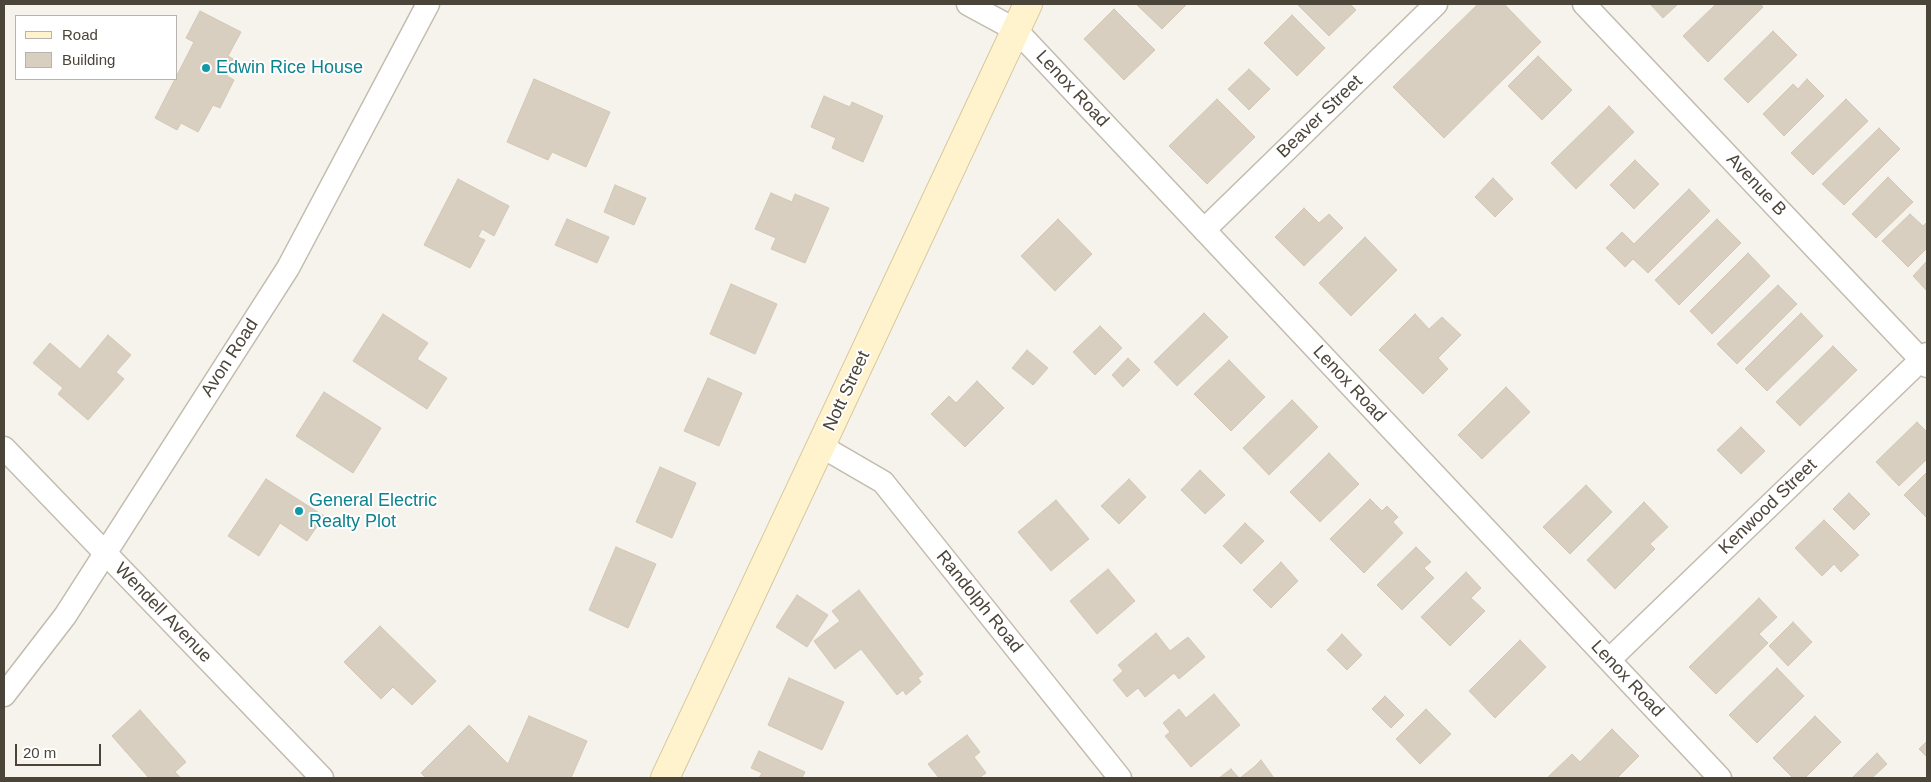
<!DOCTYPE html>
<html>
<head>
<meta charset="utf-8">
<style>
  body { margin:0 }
  #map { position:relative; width:1931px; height:782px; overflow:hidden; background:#f6f3ec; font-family:Helvetica,sans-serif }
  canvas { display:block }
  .frame { position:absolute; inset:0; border:5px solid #4b4439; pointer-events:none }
  .legend { position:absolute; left:15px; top:15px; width:162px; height:65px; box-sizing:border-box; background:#fff; border:1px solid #b7b4b0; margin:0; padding:6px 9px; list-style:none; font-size:15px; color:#4b4439 }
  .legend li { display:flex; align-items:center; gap:10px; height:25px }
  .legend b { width:25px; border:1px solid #b7b4b0 }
  .scale { position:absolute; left:15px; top:744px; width:86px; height:22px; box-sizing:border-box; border:2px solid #4b4439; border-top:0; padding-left:6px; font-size:15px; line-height:18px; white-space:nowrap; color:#4b4439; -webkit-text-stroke:4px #fff; paint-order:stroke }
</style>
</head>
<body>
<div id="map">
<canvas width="1931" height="782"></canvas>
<div class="frame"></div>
<ul class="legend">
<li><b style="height:6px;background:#fff3cd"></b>Road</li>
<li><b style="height:14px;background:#d8cfc1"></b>Building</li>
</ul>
<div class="scale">20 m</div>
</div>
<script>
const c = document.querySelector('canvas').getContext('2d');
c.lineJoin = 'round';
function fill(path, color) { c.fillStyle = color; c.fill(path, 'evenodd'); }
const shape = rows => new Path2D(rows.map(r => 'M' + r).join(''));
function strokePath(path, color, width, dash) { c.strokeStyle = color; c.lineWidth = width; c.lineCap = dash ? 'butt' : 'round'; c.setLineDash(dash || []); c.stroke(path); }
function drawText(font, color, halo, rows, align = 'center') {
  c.font = font + ' Helvetica,sans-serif'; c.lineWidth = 4; c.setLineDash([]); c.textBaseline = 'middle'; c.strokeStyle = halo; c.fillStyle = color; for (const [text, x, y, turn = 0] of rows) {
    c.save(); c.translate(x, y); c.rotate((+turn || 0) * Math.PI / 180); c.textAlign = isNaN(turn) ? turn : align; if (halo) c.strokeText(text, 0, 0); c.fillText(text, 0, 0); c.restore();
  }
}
const building = shape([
  [1136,4,1187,4,1162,29,1136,4],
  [1297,4,1350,4,1356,10,1329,36,1297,4],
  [1478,4,1504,4,1541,42,1444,138,1393,87,1478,4],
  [1650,4,1678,4,1663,18,1650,4],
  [1716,4,1760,4,1763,7,1708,62,1683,36,1716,4],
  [1114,9,1155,50,1124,80,1084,39,1114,9],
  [200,11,241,32,228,56,235,60,227,76,234,80,220,108,213,105,198,132,181,123,177,130,155,118,194,42,186,38,200,11],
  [1292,15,1325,48,1297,76,1264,43,1292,15],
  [1773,31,1797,55,1748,103,1724,79,1773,31],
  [1538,56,1572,90,1542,120,1508,86,1538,56],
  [1249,69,1270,89,1249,110,1228,89,1249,69],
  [534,79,610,112,586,167,552,152,548,160,507,142,534,79],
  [1807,79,1824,96,1784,136,1763,114,1793,84,1798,89,1807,79],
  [824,96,850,107,852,102,883,116,863,162,832,148,836,138,811,127,824,96],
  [1217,99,1255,137,1207,184,1169,146,1217,99],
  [1846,99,1868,121,1813,175,1791,153,1846,99],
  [1609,106,1634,132,1576,189,1551,163,1609,106],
  [1879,128,1900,149,1844,205,1822,184,1879,128],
  [1635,160,1659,184,1634,209,1610,185,1635,160],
  [1888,177,1913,202,1876,238,1852,214,1888,177],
  [1493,178,1513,199,1495,217,1475,197,1493,178],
  [458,179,509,206,494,236,482,229,478,237,485,240,470,268,424,245,458,179],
  [615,185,646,198,634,225,604,212,615,185],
  [1689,189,1710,211,1648,273,1633,259,1625,267,1606,248,1622,232,1634,244,1689,189],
  [771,193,792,202,795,194,829,208,805,263,771,249,776,238,755,229,771,193],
  [1304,208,1319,223,1329,214,1343,228,1304,266,1275,237,1304,208],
  [1910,214,1923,226,1927,222,1927,248,1908,267,1882,241,1910,214],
  [567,219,609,237,597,263,555,245,567,219],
  [1058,219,1092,254,1055,291,1021,256,1058,219],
  [1717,219,1741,243,1679,305,1655,280,1717,219],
  [1365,237,1397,270,1351,316,1319,283,1365,237],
  [1748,253,1770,276,1712,334,1690,311,1748,253],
  [1927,261,1927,291,1913,276,1927,261],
  [731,284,777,304,755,354,710,334,731,284],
  [1778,285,1797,304,1737,364,1717,344,1778,285],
  [1204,313,1228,337,1177,386,1154,362,1204,313],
  [1801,313,1823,336,1767,391,1745,369,1801,313],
  [383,314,428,343,417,359,447,378,427,409,353,361,383,314],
  [1415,314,1429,329,1442,317,1461,335,1438,358,1448,369,1423,394,1379,350,1415,314],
  [1100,326,1122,348,1095,375,1073,352,1100,326],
  [108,335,131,355,116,372,124,379,88,420,58,394,63,388,33,363,50,343,80,369,108,335],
  [1833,346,1857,370,1800,426,1776,402,1833,346],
  [1027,350,1048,368,1033,385,1012,368,1027,350],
  [1128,358,1140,370,1123,387,1112,375,1128,358],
  [1229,360,1265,397,1231,431,1194,394,1229,360],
  [708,378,742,393,719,446,684,431,708,378],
  [977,381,1004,408,965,447,931,414,949,396,956,403,977,381],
  [1506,387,1530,412,1482,459,1458,435,1506,387],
  [324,392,381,428,353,473,296,436,324,392],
  [1292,400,1318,427,1269,475,1243,448,1292,400],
  [1917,422,1927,432,1927,459,1899,486,1876,462,1917,422],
  [1741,427,1765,451,1741,474,1717,450,1741,427],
  [1329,453,1359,484,1320,522,1290,492,1329,453],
  [660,467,696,483,672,538,636,522,660,467],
  [1200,470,1225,495,1205,514,1181,490,1200,470],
  [1927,472,1927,518,1904,495,1927,472],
  [266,479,324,516,307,541,280,523,259,556,228,536,266,479],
  [1129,479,1146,497,1119,524,1101,506,1129,479],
  [1586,485,1612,512,1570,554,1543,527,1586,485],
  [1849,493,1870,514,1854,530,1833,509,1849,493],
  [1370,499,1382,511,1387,506,1398,517,1393,522,1403,533,1364,573,1330,539,1370,499],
  [1056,500,1089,539,1051,571,1018,532,1056,500],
  [1644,502,1668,527,1650,544,1655,549,1615,589,1587,560,1644,502],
  [1824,520,1859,555,1841,572,1834,564,1822,576,1795,548,1824,520],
  [1245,523,1264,541,1241,564,1223,546,1245,523],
  [616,547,656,564,628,628,589,610,616,547],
  [1416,547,1431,562,1424,568,1434,578,1402,610,1377,585,1416,547],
  [1281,562,1298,581,1271,608,1253,590,1281,562],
  [1108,569,1135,601,1097,634,1070,601,1108,569],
  [1466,572,1481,588,1471,598,1485,611,1450,646,1421,617,1466,572],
  [859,590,923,674,918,678,921,682,906,695,903,690,897,695,861,649,835,669,814,641,840,621,832,611,859,590],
  [797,595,828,615,807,647,776,627,797,595],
  [1759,598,1777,617,1759,634,1768,643,1716,694,1689,667,1759,598],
  [1793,622,1812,642,1788,666,1769,646,1793,622],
  [380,626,436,681,412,705,393,687,381,699,344,662,380,626],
  [1156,633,1170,651,1188,637,1205,657,1179,679,1174,673,1145,697,1138,688,1127,697,1113,680,1123,671,1118,665,1156,633],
  [1342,634,1362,655,1347,670,1327,650,1342,634],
  [1520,640,1546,667,1495,718,1469,691,1520,640],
  [1777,668,1804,696,1757,743,1729,715,1777,668],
  [789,678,844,702,822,750,768,725,789,678],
  [1214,694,1240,725,1191,767,1165,736,1170,732,1163,723,1179,709,1186,718,1214,694],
  [1385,696,1404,715,1391,728,1372,709,1385,696],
  [1426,709,1451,734,1420,764,1396,739,1426,709],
  [140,710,186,762,175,772,181,778,149,778,112,736,140,710],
  [529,716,587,741,571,778,426,778,421,773,469,725,508,764,529,716],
  [1815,716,1841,742,1805,778,1793,778,1773,758,1815,716],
  [1612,729,1639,756,1617,778,1547,778,1572,754,1580,762,1612,729],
  [967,735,980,752,974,757,986,773,979,778,939,778,928,764,967,735],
  [1927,741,1927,757,1919,749,1927,741],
  [759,751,805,772,802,778,759,778,762,773,751,768,759,751],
  [1877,753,1887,764,1872,778,1852,778,1877,753],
  [1261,760,1274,778,1240,778,1254,767,1261,760],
  [1231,769,1239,778,1219,778,1231,769]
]);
fill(building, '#d8cfc1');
strokePath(building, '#d3c7b4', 1);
const minor = shape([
  [968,4,1016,30,1720,778],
  [1584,4,1927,366],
  [1204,230,1436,4],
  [821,446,883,482,1120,778],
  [4,448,322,778],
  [1609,660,1927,354],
  [4,695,65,616,288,268,428,4]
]);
const secondary = shape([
  [665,778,1028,4]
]);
strokePath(minor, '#c2bbae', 25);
strokePath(secondary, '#d6c79b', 30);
strokePath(minor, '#fff', 22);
strokePath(secondary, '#fff3cd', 28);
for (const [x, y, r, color] of [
  [206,68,5,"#0f9aa8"],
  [299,511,5,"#0f9aa8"]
]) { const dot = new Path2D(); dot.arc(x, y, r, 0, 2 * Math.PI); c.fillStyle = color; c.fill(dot); strokePath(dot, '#fff', 2); }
drawText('18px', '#0d838f', '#fff', [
  ["Edwin Rice House",216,68],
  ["General Electric",309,501],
  ["Realty Plot",309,522]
], 'left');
drawText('18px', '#4b4439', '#fff', [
  ["Lenox Road",1072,89,47],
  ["Beaver Street",1320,117,-44],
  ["Avenue B",1756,185,47],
  ["Avon Road",230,358,-57],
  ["Lenox Road",1349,384,47],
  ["Nott Street",847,391,-65],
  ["Kenwood Street",1768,507,-44],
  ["Randolph Road",979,602,51],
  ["Wendell Avenue",163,613,46],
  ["Lenox Road",1627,679,47]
]);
</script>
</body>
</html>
